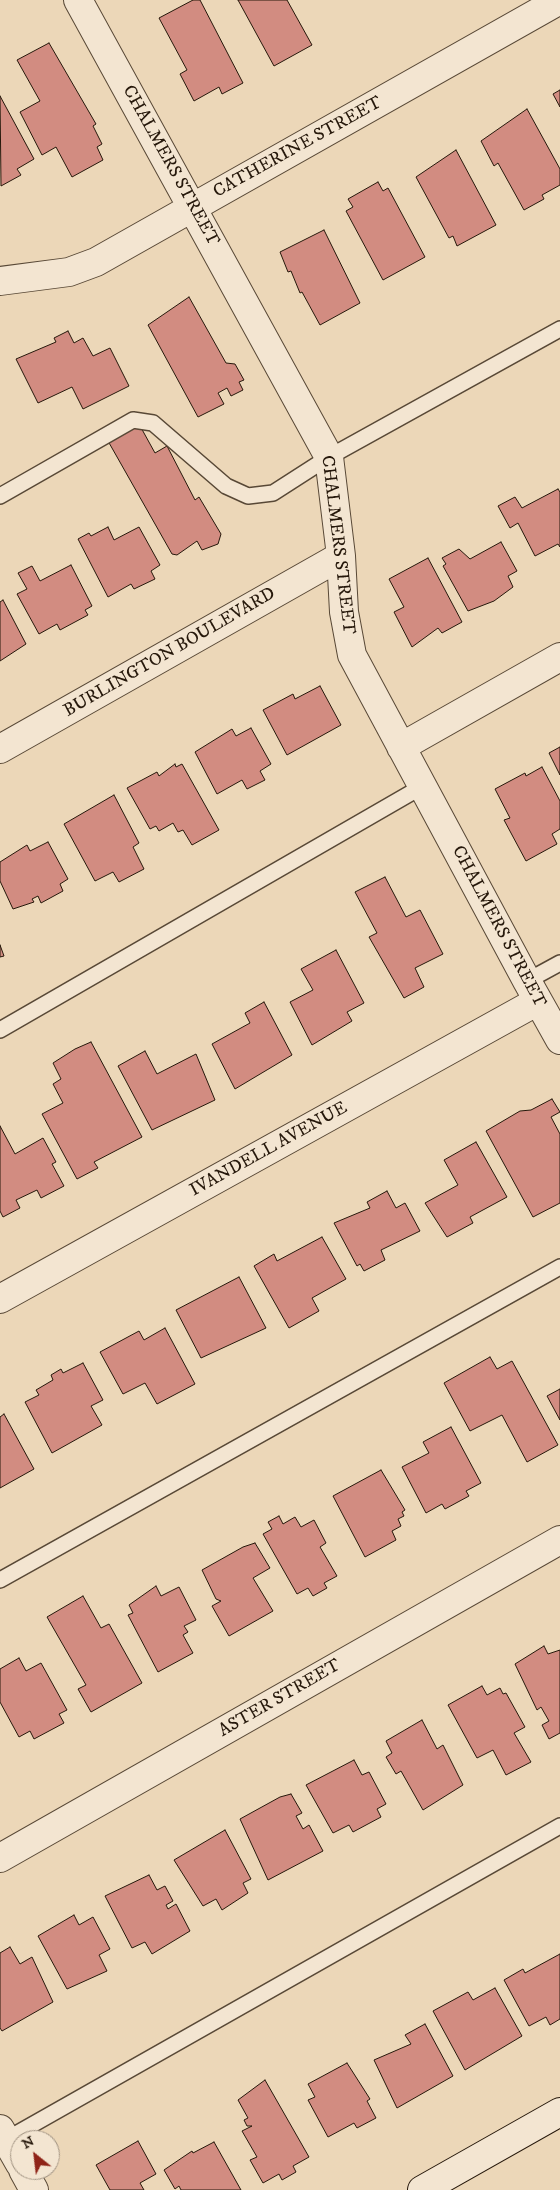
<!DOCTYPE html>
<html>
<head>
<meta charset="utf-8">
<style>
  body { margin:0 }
  #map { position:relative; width:560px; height:2190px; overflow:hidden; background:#ecd7b8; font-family:"IM FELL DW Pica",serif }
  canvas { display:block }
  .north { position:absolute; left:10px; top:2130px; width:50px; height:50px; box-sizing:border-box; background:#f3e5d1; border:1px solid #a19382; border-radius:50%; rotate:331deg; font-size:14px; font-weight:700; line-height:20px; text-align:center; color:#26180b }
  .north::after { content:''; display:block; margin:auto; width:18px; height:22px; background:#8f2418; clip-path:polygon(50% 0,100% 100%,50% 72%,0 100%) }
</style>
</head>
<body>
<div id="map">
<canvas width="560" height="2190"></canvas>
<div class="north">N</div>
</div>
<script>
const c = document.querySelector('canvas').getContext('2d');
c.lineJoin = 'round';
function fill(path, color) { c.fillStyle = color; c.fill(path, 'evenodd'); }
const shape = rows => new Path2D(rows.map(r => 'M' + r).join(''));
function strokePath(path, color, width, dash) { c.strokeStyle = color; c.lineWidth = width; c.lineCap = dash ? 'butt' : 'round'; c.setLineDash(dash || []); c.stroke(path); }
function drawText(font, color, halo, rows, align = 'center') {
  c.font = font + ' "IM FELL DW Pica",serif'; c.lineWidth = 5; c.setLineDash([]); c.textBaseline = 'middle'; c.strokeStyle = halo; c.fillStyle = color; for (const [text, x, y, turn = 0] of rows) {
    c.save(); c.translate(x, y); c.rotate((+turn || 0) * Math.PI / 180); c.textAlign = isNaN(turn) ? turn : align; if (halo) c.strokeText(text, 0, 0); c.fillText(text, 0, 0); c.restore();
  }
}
const building = shape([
  [193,0,200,0,243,83,222,94,219,87,194,101,180,74,187,70,159,18,193,0],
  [238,0,287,0,312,45,274,66,238,0],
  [49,43,96,124,93,126,102,144,97,147,103,160,72,177,56,147,42,155,20,112,40,101,17,60,49,43],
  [560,90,560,107,553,94,560,90],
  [0,96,34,159,17,169,21,175,1,186,0,96],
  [527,109,560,169,560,185,542,195,544,199,524,210,498,163,494,166,481,141,527,109],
  [456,150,496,225,457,246,453,236,449,238,416,177,456,150],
  [378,182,383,191,388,188,425,257,383,280,346,211,353,207,348,199,378,182],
  [324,230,360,303,320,325,302,292,300,293,291,271,288,272,280,252,324,230],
  [189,297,226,363,235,364,244,380,239,382,243,390,231,396,227,388,218,393,224,404,198,417,148,325,189,297],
  [68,331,74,343,83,338,93,356,110,348,129,386,83,409,72,387,38,403,16,359,56,342,54,338,68,331],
  [139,424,155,453,167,446,195,500,199,497,221,534,218,544,202,550,197,541,177,555,172,554,108,441,139,424],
  [558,489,560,492,560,547,558,544,535,556,518,523,510,528,498,506,515,497,522,508,558,489],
  [108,527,114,540,139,527,160,565,151,571,155,579,134,589,131,584,108,597,78,539,89,533,91,536,108,527],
  [501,542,517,571,508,576,513,587,494,601,468,611,443,566,446,564,442,558,459,549,470,559,501,542],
  [428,558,462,622,442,633,438,628,412,647,394,612,404,607,389,579,428,558],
  [71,565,92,606,85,610,88,615,60,630,57,624,39,634,17,594,27,589,18,573,32,566,40,581,71,565],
  [3,600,26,644,0,661,0,602,3,600],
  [320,686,341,725,287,755,263,710,293,694,295,699,320,686],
  [251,728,271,764,260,771,265,780,247,789,242,780,217,794,195,752,232,729,236,736,251,728],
  [560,747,560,775,549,753,560,747],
  [175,764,176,767,182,764,219,830,192,845,183,830,178,832,173,823,159,831,156,826,150,829,127,788,157,772,159,776,175,764],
  [542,767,560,801,560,829,552,834,557,844,526,861,504,820,510,818,495,789,525,773,526,776,542,767],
  [114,795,139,843,133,847,144,869,119,882,113,872,95,881,64,824,114,795],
  [48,842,68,879,60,884,63,891,41,903,38,896,32,899,34,902,13,909,0,881,0,862,27,845,30,851,48,842],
  [385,877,406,917,420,910,443,954,415,968,424,987,404,998,369,937,377,933,355,892,385,877],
  [0,945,4,956,0,957,0,945],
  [336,950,364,1003,347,1012,352,1021,312,1045,290,1002,313,990,301,969,336,950],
  [264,1002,292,1055,235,1089,212,1044,250,1023,245,1013,264,1002],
  [91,1042,142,1137,94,1162,98,1168,77,1179,42,1114,63,1103,53,1084,61,1079,53,1063,75,1049,91,1042],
  [145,1051,157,1074,196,1054,215,1100,152,1130,118,1066,145,1051],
  [552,1099,560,1112,551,1117,560,1134,560,1203,533,1217,486,1131,520,1111,531,1110,552,1099],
  [0,1126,15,1154,43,1138,56,1162,52,1164,64,1186,41,1198,37,1190,16,1200,20,1208,3,1217,0,1211,0,1126],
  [476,1142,507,1197,470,1217,473,1223,447,1237,425,1203,458,1185,444,1160,476,1142],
  [387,1191,396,1208,405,1203,420,1231,381,1250,385,1260,364,1271,360,1264,357,1266,334,1223,370,1208,367,1202,387,1191],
  [322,1237,346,1279,312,1298,319,1311,289,1328,254,1266,274,1254,277,1261,322,1237],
  [239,1277,266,1328,201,1358,176,1310,239,1277],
  [165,1328,195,1384,157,1404,145,1383,123,1394,100,1352,139,1331,144,1340,165,1328],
  [490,1357,497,1369,512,1361,558,1445,527,1462,502,1415,470,1431,444,1383,490,1357],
  [83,1363,103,1400,91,1406,102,1425,52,1453,25,1402,39,1395,36,1390,53,1380,51,1375,61,1369,63,1373,83,1363],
  [560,1389,560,1420,547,1396,560,1389],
  [4,1414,34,1469,0,1488,0,1417,4,1414],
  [451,1427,481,1483,466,1491,469,1496,445,1509,442,1504,426,1513,402,1467,429,1453,423,1442,451,1427],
  [381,1470,405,1510,402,1512,404,1516,398,1519,401,1526,392,1531,396,1540,365,1557,333,1496,381,1470],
  [279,1516,283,1524,295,1517,301,1527,314,1520,326,1543,320,1547,337,1576,324,1583,327,1588,313,1596,308,1588,297,1594,263,1534,272,1529,268,1522,279,1516],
  [255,1543,270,1568,253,1578,273,1611,229,1636,212,1606,221,1601,216,1599,202,1570,243,1547,255,1543],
  [156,1586,161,1596,179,1587,196,1620,184,1626,188,1632,183,1635,193,1653,158,1672,128,1615,133,1613,129,1605,156,1586],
  [83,1596,101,1628,109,1624,142,1683,91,1712,78,1689,86,1685,47,1617,83,1596],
  [544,1646,548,1654,560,1650,560,1733,549,1739,542,1725,549,1721,541,1707,537,1710,515,1664,544,1646],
  [19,1658,26,1671,41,1663,67,1710,59,1714,64,1723,34,1739,30,1731,19,1737,0,1702,0,1669,19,1658],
  [482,1686,487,1695,500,1688,503,1694,506,1693,525,1727,514,1733,531,1762,506,1775,493,1750,477,1758,448,1705,482,1686],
  [422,1720,437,1749,443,1745,463,1785,423,1810,401,1771,396,1774,386,1757,392,1753,386,1741,422,1720],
  [354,1760,362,1775,369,1772,386,1804,377,1809,381,1817,353,1832,349,1825,333,1833,306,1785,354,1760],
  [291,1794,302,1813,296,1816,303,1829,309,1825,323,1851,268,1880,240,1819,280,1797,291,1794],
  [225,1830,251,1879,243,1883,248,1893,222,1910,216,1899,203,1906,174,1860,225,1830],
  [149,1875,157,1890,165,1886,173,1901,166,1905,168,1909,176,1904,190,1931,152,1954,145,1942,132,1948,105,1896,149,1875],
  [74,1915,79,1925,93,1917,110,1949,99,1955,107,1971,67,1989,38,1936,74,1915],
  [10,1947,20,1964,32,1957,53,2002,2,2031,0,2028,0,1953,10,1947],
  [560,1954,560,2019,550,2025,546,2017,529,2026,504,1980,523,1969,525,1973,560,1954],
  [495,1988,522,2036,465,2070,433,2011,468,1992,473,2000,495,1988],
  [425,2024,453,2076,397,2108,374,2060,411,2044,405,2035,425,2024],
  [347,2063,370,2099,367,2101,376,2118,357,2128,354,2123,328,2137,308,2100,315,2097,308,2084,347,2063],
  [265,2080,309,2157,293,2166,296,2172,282,2180,279,2174,263,2183,250,2160,257,2157,242,2131,252,2126,247,2126,244,2120,248,2118,238,2100,265,2080],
  [138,2141,156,2174,140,2183,144,2190,110,2190,96,2165,138,2141],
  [214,2142,241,2190,181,2190,179,2186,175,2189,164,2170,192,2151,193,2153,214,2142]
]);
fill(building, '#d28c81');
strokePath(building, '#26180b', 1);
const service = shape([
  [0,496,133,420,153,423,226,486,248,496,273,493,329,457,560,329],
  [527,981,560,963],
  [0,1030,423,786],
  [0,1580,560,1267],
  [0,2143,560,1826]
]);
const minor = shape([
  [78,0,329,457,341,556,344,612,352,655,527,981,560,1040],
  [0,281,69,272,96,262,560,0],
  [401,747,560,657],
  [0,749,341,556],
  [0,1299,538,1001],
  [0,1858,560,1540],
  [0,2129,20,2164],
  [23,2170,34,2190]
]);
const secondary = shape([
  [422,2190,560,2112]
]);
strokePath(service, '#584836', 18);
strokePath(minor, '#584836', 30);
strokePath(secondary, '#26180b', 30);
strokePath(service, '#f3e5d1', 15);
strokePath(minor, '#f3e5d1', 28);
strokePath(secondary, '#f3e5d1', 28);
drawText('18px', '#26180b', '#f3e5d1', [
  ["CATHERINE STREET",298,148,-29],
  ["CHALMERS STREET",170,166,61],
  ["CHALMERS STREET",337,545,83],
  ["BURLINGTON BOULEVARD",170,653,-30],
  ["CHALMERS STREET",498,927,62],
  ["IVANDELL AVENUE",269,1150,-29],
  ["ASTER STREET",280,1699,-30]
]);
</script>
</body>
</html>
